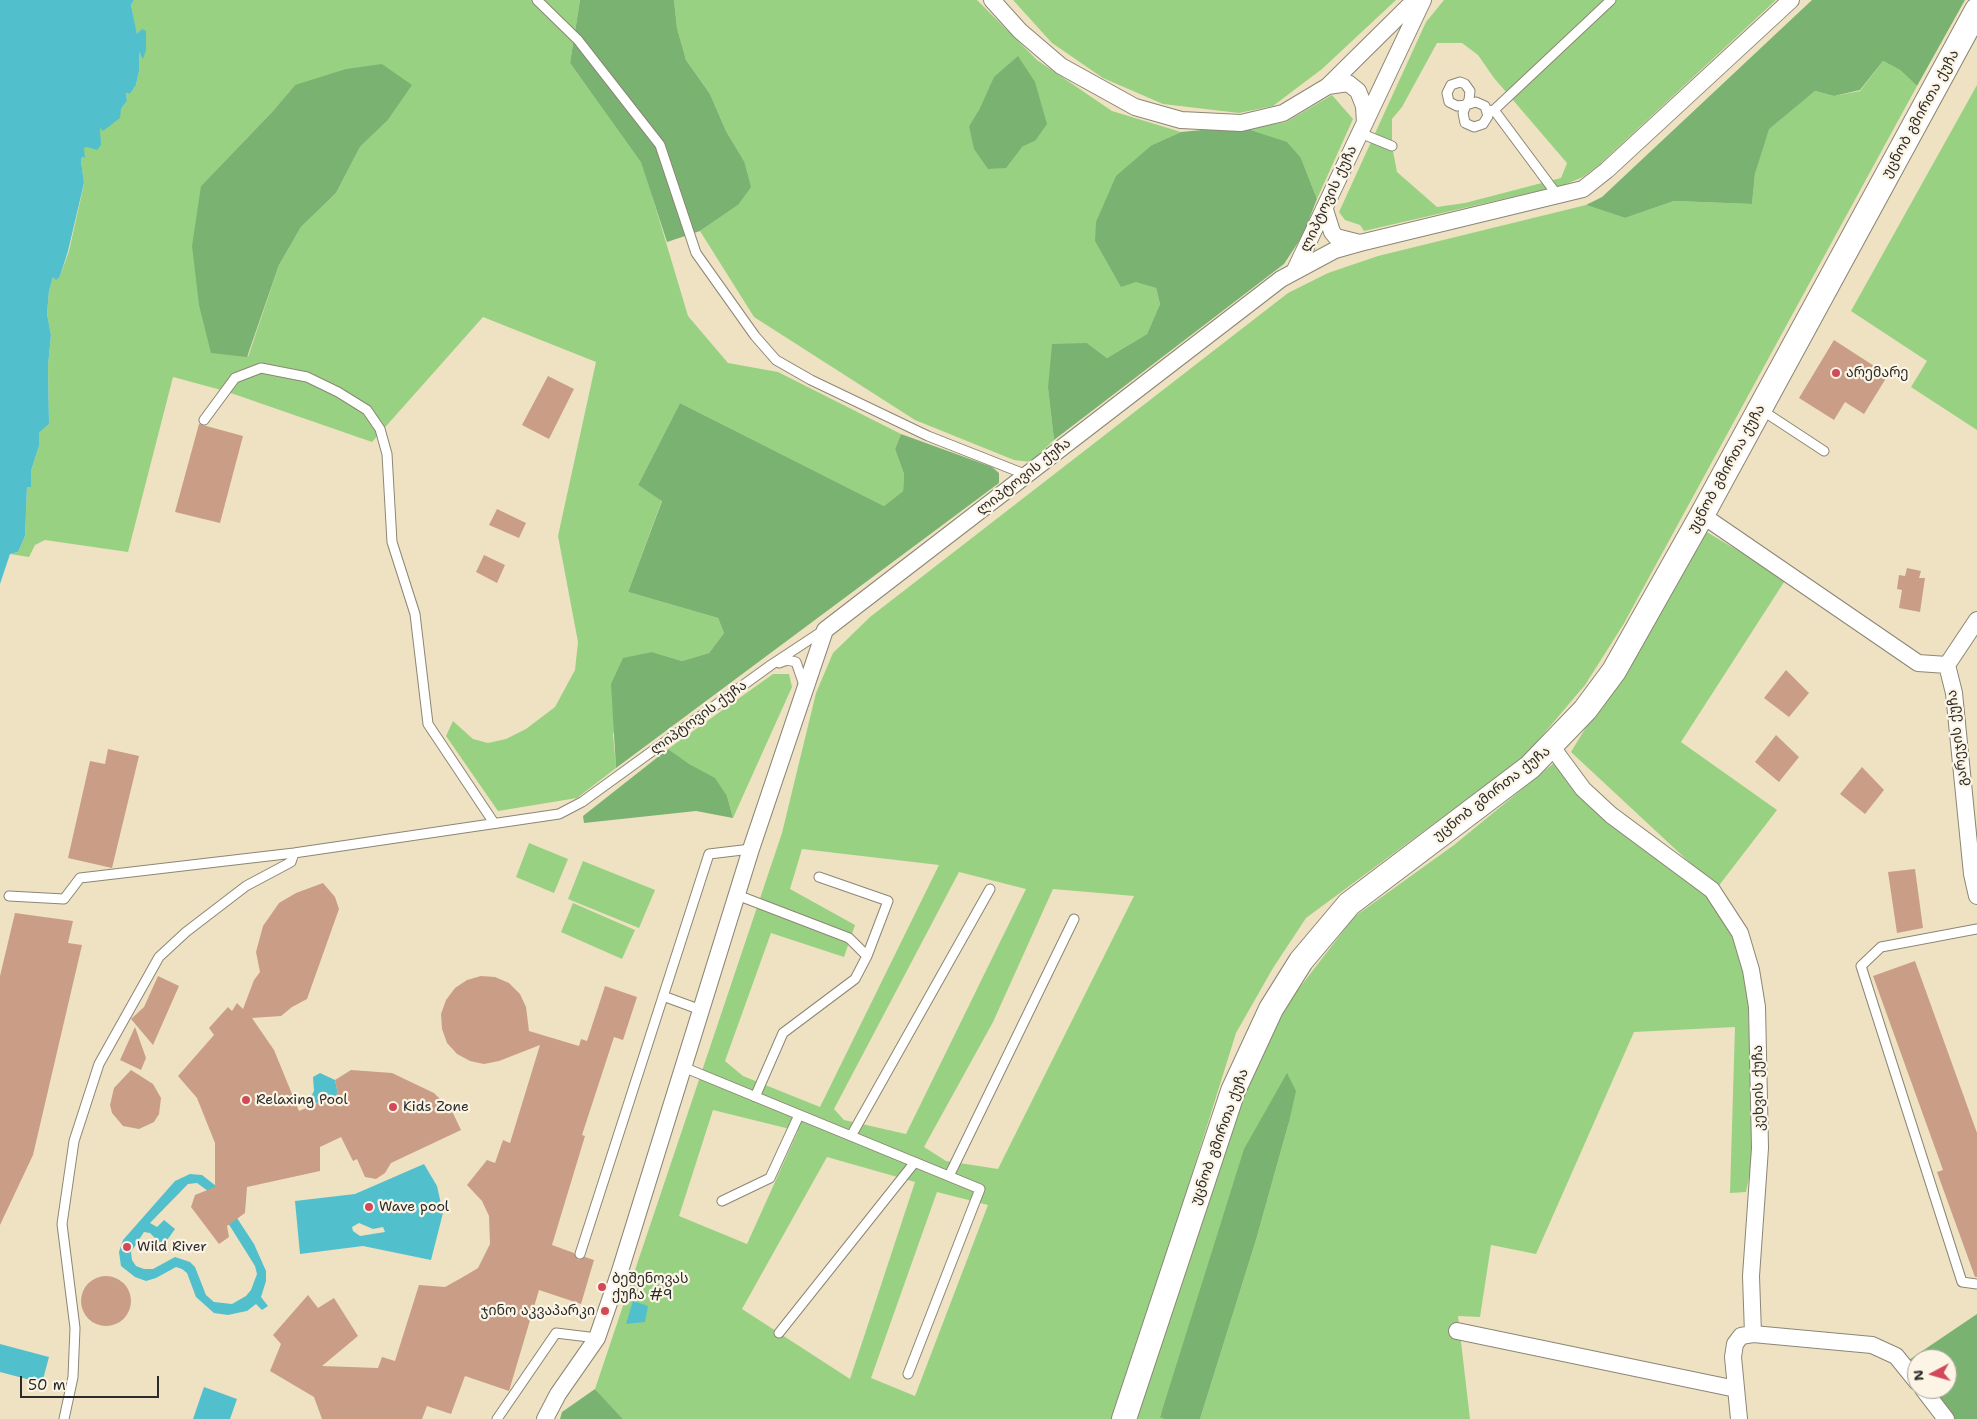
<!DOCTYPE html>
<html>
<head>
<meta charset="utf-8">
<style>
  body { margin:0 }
  #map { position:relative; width:1977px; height:1419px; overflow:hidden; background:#eee2c2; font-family:"Shantell Sans",sans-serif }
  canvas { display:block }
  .north { position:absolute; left:1907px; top:1349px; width:50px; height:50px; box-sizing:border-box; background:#fcf5e5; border:1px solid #a8a49b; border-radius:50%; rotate:264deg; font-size:14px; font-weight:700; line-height:20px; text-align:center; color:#2b2b2b }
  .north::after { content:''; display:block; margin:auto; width:18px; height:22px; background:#d1495b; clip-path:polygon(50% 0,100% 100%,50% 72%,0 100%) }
  .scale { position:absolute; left:20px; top:1376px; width:139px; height:22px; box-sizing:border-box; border:2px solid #2b2b2b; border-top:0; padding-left:6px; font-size:15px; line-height:18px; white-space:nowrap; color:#2b2b2b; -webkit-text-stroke:4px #fcf5e5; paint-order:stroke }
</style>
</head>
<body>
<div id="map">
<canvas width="1977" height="1419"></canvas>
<div class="north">N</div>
<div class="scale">50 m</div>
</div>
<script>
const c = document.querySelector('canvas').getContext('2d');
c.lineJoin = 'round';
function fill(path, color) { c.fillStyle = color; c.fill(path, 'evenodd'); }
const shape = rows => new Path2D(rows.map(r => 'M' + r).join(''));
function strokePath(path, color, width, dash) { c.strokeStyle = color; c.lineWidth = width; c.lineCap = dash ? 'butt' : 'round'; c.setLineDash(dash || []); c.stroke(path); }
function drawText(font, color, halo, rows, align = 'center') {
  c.font = font + ' "Shantell Sans","Noto Sans Georgian",sans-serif'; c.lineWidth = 4.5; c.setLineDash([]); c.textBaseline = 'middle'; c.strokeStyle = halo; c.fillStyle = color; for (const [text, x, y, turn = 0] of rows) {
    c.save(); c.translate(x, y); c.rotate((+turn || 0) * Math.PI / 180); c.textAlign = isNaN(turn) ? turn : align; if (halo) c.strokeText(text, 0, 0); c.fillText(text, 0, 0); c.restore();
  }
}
fill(shape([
  [134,0,580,0,570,63,642,162,688,316,728,363,778,372,901,434,895,449,904,474,903,491,884,506,680,403,638,485,662,500,628,592,718,618,724,633,709,653,682,661,652,652,613,734,616,768,577,798,498,811,446,736,453,721,473,739,488,743,506,739,526,729,555,707,575,670,578,642,558,536,596,362,483,317,372,442,225,391,173,377,128,552,45,540,35,545,29,557,10,554,18,552,25,536,27,487,31,486,31,471,39,446,39,433,49,424,48,366,51,335,47,314,49,291,53,277,60,276,69,251,84,184,81,161,82,157,84,158,84,148,100,126,121,109,127,101,126,93,130,94,136,85,139,71,139,52,141,55,141,32,137,35,131,5],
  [295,85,387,121,360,147,336,193,301,227,279,265,248,357,201,186,272,112],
  [674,0,977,0,1037,60,1112,111,1181,132,1152,145,1136,281,1156,288,1160,304,1147,334,1107,358,1087,343,1048,388,1054,440,1031,462,1014,460,915,420,754,317,700,231,738,205,744,161,726,131,710,94,686,60,677,28],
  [980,108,1035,141,1022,147,969,126],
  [1013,0,1396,0,1322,69,1273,106,1239,113,1163,104,1103,78,1052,43],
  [1444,0,1776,0,1600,164,1583,177,1564,185,1364,231,1360,225,1345,220,1339,212,1426,22],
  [1437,43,1462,43,1478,55,1494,78,1567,163,1561,178,1465,203,1437,207,1397,172,1392,146,1392,119,1402,107],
  [1883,61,1900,70,1917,86,1623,625,1585,685,1524,757,1306,918,1273,968,1236,1033,1177,1222,1112,1419,623,1419,595,1389,782,833,816,693,833,653,870,617,1288,293,1328,273,1378,256,1586,205,1625,218,1674,201,1752,204,1755,174,1768,129,1815,91,1834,96,1860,91],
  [802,849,939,865,820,1107,743,1076,725,1061,771,933,844,957,855,925,790,889],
  [959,872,1026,889,906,1134,844,1120,834,1109],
  [1053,889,1134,896,998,1169,946,1161,924,1147,993,1022],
  [713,1110,798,1131,747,1244,679,1216],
  [827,1157,915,1182,850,1379,742,1309],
  [937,1192,988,1205,915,1396,871,1378],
  [1977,85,1977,430,1911,387,1927,361,1851,311],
  [1332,95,1353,119,1317,199,1301,158,1247,129,1286,122],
  [1705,531,1786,579,1681,742,1777,810,1717,888,1571,752],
  [773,674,789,674,792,687,733,818,727,796,668,749],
  [1554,763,1707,894,1732,932,1745,969,1748,1002,1753,1158,1746,1192,1730,1193,1735,1027,1634,1032,1536,1254,1491,1245,1480,1317,1458,1316,1470,1419,1200,1419,1256,1240,1289,1122,1160,1416,1164,1419,1137,1419,1226,1141,1271,1034,1297,991,1354,917,1454,845],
  [529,843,568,859,554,893,516,877],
  [583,861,655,890,639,928,568,899],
  [573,903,635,930,622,959,561,932]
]), '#99d183');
fill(shape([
  [580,0,674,0,677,28,686,60,710,94,726,131,744,161,751,187,738,205,700,231,667,242,641,162,570,63],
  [1812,0,1965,0,1917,86,1900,70,1883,61,1860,90,1834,96,1815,91,1769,129,1755,174,1752,204,1674,201,1625,218,1586,205,1602,197],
  [1018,56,1035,82,1047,124,1035,141,1022,147,1006,168,988,169,974,149,969,126,980,108,994,77],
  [382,64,412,85,387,121,360,147,336,193,301,227,279,265,247,357,211,353,199,305,192,246,201,186,272,112,295,85,346,69],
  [1212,129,1247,129,1287,142,1301,158,1317,199,1303,235,1284,264,1054,440,1048,388,1052,344,1087,343,1107,358,1147,334,1160,304,1156,288,1136,282,1121,287,1095,241,1096,222,1116,176,1152,145,1181,132],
  [680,403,884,506,903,491,904,474,895,449,901,434,992,467,999,473,999,483,616,768,611,684,623,658,652,652,682,661,709,653,724,633,718,618,628,592,662,501,638,485],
  [668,749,689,764,715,778,727,796,733,818,696,811,584,823,583,816],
  [1287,1073,1296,1091,1289,1122,1256,1240,1200,1419,1164,1419,1160,1417,1244,1149],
  [1977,1314,1977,1419,1950,1419,1927,1389,1947,1389,1947,1359,1917,1359,1917,1376,1906,1362],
  [595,1389,623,1419,560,1419,562,1412]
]), '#7ab371');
fill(shape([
  [0,0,134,0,131,5,137,34,142,29,146,31,146,50,143,59,139,52,139,71,136,85,130,94,126,93,127,101,121,109,120,118,103,131,100,128,101,145,97,150,87,147,84,148,85,158,82,157,81,161,84,183,68,251,60,276,56,280,53,277,49,291,47,314,51,335,48,366,49,424,39,433,39,446,31,471,31,487,27,487,25,536,18,552,10,554,0,584],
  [320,1073,335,1080,338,1094,305,1108,314,1091,313,1077],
  [424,1164,437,1186,443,1213,431,1260,363,1246,300,1254,295,1201,355,1194],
  [359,1223,373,1229,383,1227,385,1232,360,1236,353,1231,352,1227],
  [190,1174,202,1175,216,1186,254,1244,266,1271,266,1281,261,1297,268,1306,262,1310,256,1304,247,1311,237,1313,228,1315,214,1313,196,1297,187,1273,182,1269,176,1267,156,1278,146,1281,135,1277,121,1266,119,1252,123,1240,175,1181],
  [197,1183,208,1191,255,1266,257,1274,251,1290,246,1296,232,1304,214,1302,206,1295,195,1267,190,1262,175,1257,153,1269,144,1269,136,1266,132,1260,131,1252,144,1232,150,1233,160,1243,165,1243,175,1229,164,1220,157,1227,150,1223,188,1184],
  [633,1301,648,1306,645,1322,626,1324],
  [0,1344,49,1357,42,1383,0,1372],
  [204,1387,237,1399,230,1419,193,1419]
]), '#52bfcc');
fill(shape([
  [1834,340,1888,375,1864,414,1845,402,1834,420,1799,398],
  [548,376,574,389,549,439,522,425],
  [199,424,243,436,220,523,175,512],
  [497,509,526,523,519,538,489,525],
  [484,555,505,565,497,583,476,572],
  [1907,568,1921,571,1919,578,1925,578,1920,612,1899,608,1902,590,1897,589,1899,575,1905,576],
  [1786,670,1809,693,1789,717,1764,698],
  [1776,735,1799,757,1779,782,1755,762],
  [108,749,139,756,112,868,68,858,90,761,105,764],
  [1862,767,1884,790,1865,814,1840,794],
  [1915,869,1923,928,1897,933,1888,872],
  [323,883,335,897,339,909,307,999,292,1007,281,1016,252,1018,274,1050,299,1111,338,1094,335,1080,351,1070,392,1073,434,1093,452,1111,461,1130,391,1163,385,1173,376,1179,365,1177,357,1159,353,1161,341,1137,320,1147,320,1171,247,1187,245,1213,227,1226,229,1237,219,1244,191,1207,195,1195,215,1187,215,1143,197,1098,178,1076,214,1035,209,1028,228,1007,232,1011,237,1003,243,1009,254,980,260,972,256,952,263,926,279,903,296,893],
  [15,913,73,921,68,943,82,945,33,1155,0,1225,0,976],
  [1915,961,1977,1133,1977,1277,1975,1277,1937,1172,1943,1170,1873,976],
  [158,976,179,986,153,1045,131,1019,144,1007],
  [481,976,495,977,509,983,520,994,526,1007,529,1031,579,1046,581,1039,587,1041,605,986,637,997,623,1040,614,1037,582,1135,585,1136,552,1245,574,1253,578,1260,585,1257,594,1260,581,1304,539,1290,509,1391,465,1376,451,1414,427,1406,422,1419,322,1419,314,1397,270,1371,281,1344,273,1335,308,1295,318,1308,334,1298,358,1336,322,1366,378,1368,382,1357,395,1361,419,1285,445,1287,463,1277,478,1268,490,1244,489,1216,482,1201,467,1185,487,1160,495,1163,503,1140,510,1143,540,1045,499,1061,484,1064,470,1061,457,1054,447,1043,442,1029,441,1014,446,1000,455,988,467,980],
  [135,1027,146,1058,141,1070,120,1060],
  [131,1070,153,1084,161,1098,159,1114,154,1122,139,1129,123,1126,112,1113,110,1105,114,1088],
  '81 1301a25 25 0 1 1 50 0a25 25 0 1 1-50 0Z'
]), '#ca9e86');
const service = shape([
  [537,0,578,40,660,145,696,253,755,336,776,360,811,380,928,436,1027,475],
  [1466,105,1457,106,1449,102,1447,93,1451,85,1460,82,1465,84,1470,91,1469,100,1466,105,1463,113,1465,123,1474,127,1483,124,1488,116,1485,106,1476,102,1466,105],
  [1494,110,1558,196],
  [1487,111,1494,110,1611,0],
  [1360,133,1392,146],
  [1760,409,1824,451],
  [204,420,235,378,261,368,307,377,338,392,367,410,380,429,387,454,392,542,415,614,428,724,494,823],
  [779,663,787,660,796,662,804,685],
  [737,895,849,938,867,956],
  [9,896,64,899,80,878,294,853,559,814,582,802,771,665,824,630],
  [1977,929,1881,947,1861,966,1962,1282,1977,1284],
  [663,996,701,1010],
  [683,1067,980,1189,908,1374],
  [755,1097,783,1033,855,979,867,956,888,901,819,877],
  [851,1136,990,889],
  [949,1176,1074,919],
  [722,1201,770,1178,799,1115],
  [580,1254,709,854,751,849],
  [779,1333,915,1162],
  [64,1419,73,1377,75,1328,62,1224,74,1141,99,1064,159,957,186,932,246,886,291,862,294,853],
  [497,1419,556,1333,597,1338]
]);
const minor = shape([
  [992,0,1020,31,1061,66,1135,107,1181,120,1241,123,1283,113,1328,86,1415,0],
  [1328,86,1348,83,1358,91,1364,106,1365,123],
  [1325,210,1332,232,1336,237,1360,243],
  [1295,270,1423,0],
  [1702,515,1918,663,1947,665],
  [1977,620,1947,665,1954,693,1972,874,1977,896],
  [1552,747,1583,789,1611,815,1712,890,1740,933,1751,970,1757,1007,1760,1148,1751,1276,1753,1334],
  [1457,1331,1736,1389],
  [1923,1389,1946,1419],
  [545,1419,558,1394,597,1338,620,1271,751,849,825,630,1281,279,1335,250,1360,243,1583,189,1607,170,1791,0],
  [1739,1419,1733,1357,1735,1344,1741,1336,1753,1334,1872,1345,1896,1356,1917,1382]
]);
const secondary = shape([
  [1124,1419,1233,1091,1271,1009,1301,961,1349,904,1530,767,1585,710,1614,671,1702,515,1977,10]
]);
strokePath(service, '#8c8676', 11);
strokePath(minor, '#8c8676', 18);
strokePath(secondary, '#8c8676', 26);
strokePath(service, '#fff', 9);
strokePath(minor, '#fff', 16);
strokePath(secondary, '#fff', 24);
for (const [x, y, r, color] of [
  [1836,373,5,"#d1495b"],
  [246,1100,5,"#d1495b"],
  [393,1107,5,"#d1495b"],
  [369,1207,5,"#d1495b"],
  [127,1247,5,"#d1495b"],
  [602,1287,5,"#d1495b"],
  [605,1311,5,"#d1495b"]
]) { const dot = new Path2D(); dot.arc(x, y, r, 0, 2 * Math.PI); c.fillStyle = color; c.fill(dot); strokePath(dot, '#fcf5e5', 2); }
drawText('14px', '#2b2b2b', '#fcf5e5', [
  ["უცნობ გმირთა ქუჩა",1921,114,-61],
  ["ლიპტოვის ქუჩა",1329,199,-65],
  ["უცნობ გმირთა ქუჩა",1727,469,-61],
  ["ლიპტოვის ქუჩა",1024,477,-38],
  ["ლიპტოვის ქუჩა",699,718,-36],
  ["გარეჯის ქუჩა",1958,738,-97],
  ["უცნობ გმირთა ქუჩა",1492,794,-38],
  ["კეხვის ქუჩა",1759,1088,-91],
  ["უცნობ გმირთა ქუჩა",1220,1137,-70]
]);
drawText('14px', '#2b2b2b', '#fcf5e5', [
  ["არემარე",1846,373],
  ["Relaxing Pool",256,1100],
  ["Kids Zone",403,1107],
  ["Wave pool",379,1207],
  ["Wild River",137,1247],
  ["ბეშენოვას",612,1279],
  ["ქუჩა #9",612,1295],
  ["ჯინო აკვაპარკი",595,1311,"right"]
], 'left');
</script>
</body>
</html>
